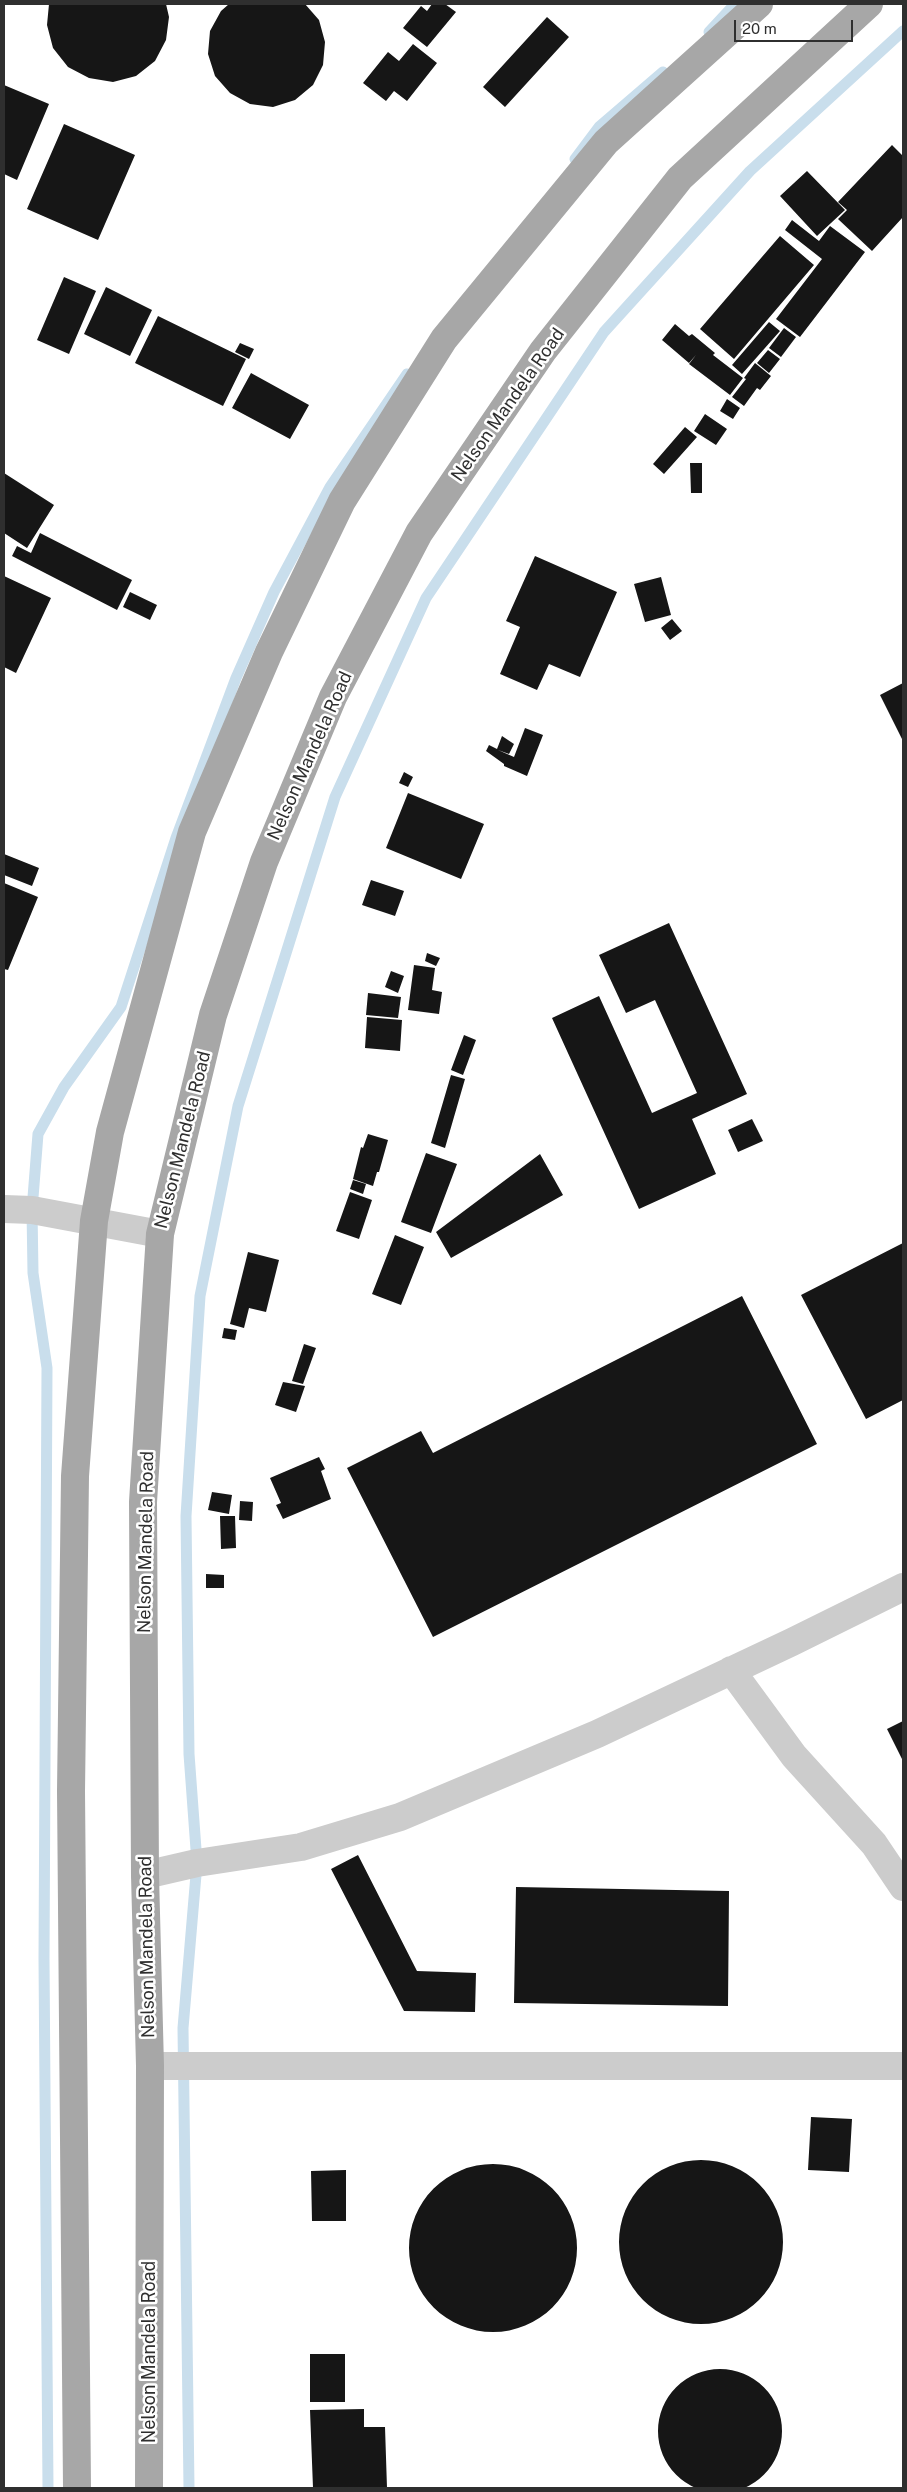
<!DOCTYPE html>
<html>
<head>
<meta charset="utf-8">
<style>
  body { margin:0 }
  #map { position:relative; width:907px; height:2492px; overflow:hidden; background:#fff; font-family:"Public Sans",sans-serif }
  canvas { display:block }
  .frame { position:absolute; inset:0; border:5px solid #2f2f2f; pointer-events:none }
  .scale { position:absolute; left:734px; top:20px; width:119px; height:22px; box-sizing:border-box; border:2px solid #2f2f2f; border-top:0; padding-left:6px; font-size:15px; line-height:18px; white-space:nowrap; color:#2f2f2f; -webkit-text-stroke:4px #fff; paint-order:stroke }
</style>
</head>
<body>
<div id="map">
<canvas width="907" height="2492"></canvas>
<div class="frame"></div>
<div class="scale">20 m</div>
</div>
<script>
const c = document.querySelector('canvas').getContext('2d');
c.lineJoin = 'round';
const shape = rows => new Path2D(rows.map(r => 'M' + r).join(''));
function strokePath(path, color, width, dash) { c.strokeStyle = color; c.lineWidth = width; c.lineCap = dash ? 'butt' : 'round'; c.setLineDash(dash || []); c.stroke(path); }
function fill(path, color) { c.fillStyle = color; c.fill(path, 'evenodd'); }
function drawText(font, color, halo, rows, align = 'center') {
  c.font = font + ' "Public Sans",sans-serif'; c.lineWidth = 5; c.setLineDash([]); c.textBaseline = 'middle'; c.strokeStyle = halo; c.fillStyle = color; for (const [text, x, y, turn = 0] of rows) {
    c.save(); c.translate(x, y); c.rotate((+turn || 0) * Math.PI / 180); c.textAlign = isNaN(turn) ? turn : align; if (halo) c.strokeText(text, 0, 0); c.fillText(text, 0, 0); c.restore();
  }
}
strokePath(shape([
  [709,32,735,4],
  [575,159,599,127,663,72],
  [48,2488,44,1958,47,1368,33,1273,32,1210,38,1134,64,1087,121,1007,176,838,236,678,274,592,330,487,407,374],
  [189,2488,183,2028,197,1863,189,1754,186,1516,200,1296,238,1106,335,797,426,598,604,332,750,171,903,31]
]), '#c9deec', 11);
fill(shape([
  [49,4,166,4,169,17,166,40,155,61,136,76,113,82,89,78,68,67,53,48,47,25],
  [229,4,305,4,319,20,325,42,323,65,313,85,295,100,273,107,250,104,230,93,215,76,208,54,210,31,221,11],
  [432,4,445,4,456,12,427,47,403,28,421,6,427,11],
  [547,17,569,37,505,107,483,87],
  [413,44,437,63,407,101,394,91,386,101,363,83,388,52,399,61],
  [4,85,49,104,17,180,4,174],
  [64,124,135,155,98,240,27,209],
  [892,145,903,156,903,217,872,251,838,219,847,210,838,202],
  [807,171,845,210,817,236,780,196],
  [792,220,819,241,830,226,865,252,800,337,776,319,822,259,785,230],
  [780,236,814,265,734,359,700,329],
  [64,277,96,291,69,354,37,340],
  [106,287,152,310,130,356,84,334],
  [158,316,246,359,223,406,135,363],
  [769,322,780,331,742,374,732,365],
  [675,324,689,336,692,334,715,353,713,355,743,378,730,395,689,364,696,355,689,363,662,340],
  [784,328,796,337,781,357,769,348],
  [240,343,254,349,249,359,235,352],
  [768,350,780,359,769,373,757,363],
  [755,363,771,376,760,390,757,388,744,406,732,397,746,379,744,378],
  [251,373,309,405,290,439,232,408],
  [727,399,740,408,733,419,720,411],
  [705,414,727,429,716,445,694,431],
  [685,427,697,437,664,474,653,464],
  [690,463,702,463,702,493,691,493],
  [4,473,54,505,27,548,4,533],
  [40,533,132,580,117,610,12,556,17,546,31,553],
  [535,556,617,592,580,677,549,664,537,690,500,674,520,627,506,621],
  [4,576,51,598,16,673,4,667],
  [661,577,671,615,645,622,634,584],
  [130,592,157,605,150,620,123,607],
  [672,619,682,631,670,640,661,628],
  [903,683,903,741,880,695],
  [525,728,543,735,527,776,504,766,504,764,486,751,489,745,497,749,502,736,514,744,509,754,498,750,514,757],
  [404,772,413,777,408,787,399,783],
  [408,793,484,824,461,879,386,848],
  [4,854,39,868,32,886,4,875],
  [371,880,404,891,395,916,362,905],
  [4,883,38,897,8,970,4,969],
  [669,923,747,1094,692,1119,716,1174,639,1209,552,1018,599,996,652,1113,697,1093,655,1000,626,1013,599,955],
  [427,953,440,958,436,966,425,961],
  [414,965,435,968,432,990,442,992,439,1014,408,1010],
  [391,971,404,976,398,993,385,987],
  [368,993,401,997,398,1018,366,1015],
  [367,1017,402,1020,400,1051,365,1048],
  [464,1035,476,1040,463,1075,451,1070],
  [451,1075,465,1079,445,1148,431,1143],
  [752,1119,763,1141,738,1152,728,1130],
  [368,1134,388,1140,379,1172,377,1172,373,1186,353,1179,361,1147,363,1148],
  [426,1153,457,1164,431,1233,401,1222],
  [540,1154,563,1195,451,1258,436,1232],
  [353,1180,366,1184,363,1194,350,1189],
  [350,1192,372,1200,359,1239,336,1231],
  [395,1235,424,1247,401,1305,372,1294],
  [903,1243,903,1400,866,1419,801,1295],
  [248,1252,279,1260,266,1312,249,1308,244,1328,230,1324],
  [742,1296,817,1444,433,1637,347,1468,421,1431,433,1453],
  [224,1328,237,1330,235,1340,222,1338],
  [304,1344,316,1348,303,1384,292,1381],
  [283,1382,305,1386,296,1412,275,1405],
  [319,1457,325,1469,321,1471,331,1499,283,1519,276,1505,281,1503,270,1478],
  [212,1492,232,1495,229,1514,208,1510],
  [240,1501,253,1502,252,1521,239,1520],
  [220,1516,235,1516,236,1548,221,1549],
  [206,1574,224,1575,224,1588,206,1588],
  [903,1721,903,1761,887,1729],
  [358,1855,417,1971,476,1973,475,2012,404,2011,331,1869],
  [516,1887,729,1891,728,2006,514,2003],
  [811,2117,852,2119,849,2172,808,2170],
  '619 2242a82 82 0 1 1 164 0a82 82 0 1 1-164 0Z',
  '409 2248a84 84 0 1 1 168 0a84 84 0 1 1-168 0Z',
  [346,2170,346,2221,312,2221,311,2171],
  [310,2354,345,2354,345,2402,310,2402],
  '658 2431a62 62 0 1 1 124 0a62 62 0 1 1-124 0Z',
  [364,2409,364,2427,385,2427,387,2488,313,2488,310,2410]
]), '#161616');
strokePath(shape([
  [4,1209,32,1210,160,1234],
  [731,1670,794,1756,874,1844,903,1887],
  [145,1875,197,1863,301,1847,400,1817,597,1734,792,1642,903,1587],
  [150,2066,903,2066]
]), '#ccc', 28);
strokePath(shape([
  [77,2488,71,1791,75,1476,94,1221,110,1132,192,832,269,652,342,501,444,339,606,142,759,4],
  [149,2488,150,2066,145,1875,143,1502,160,1234,213,1015,264,862,333,697,419,533,543,351,680,178,869,4]
]), '#a7a7a7', 28);
drawText('18px', '#2f2f2f', '#fff', [
  ["Nelson Mandela Road",508,405,-55],
  ["Nelson Mandela Road",310,756,-66],
  ["Nelson Mandela Road",183,1140,-76],
  ["Nelson Mandela Road",146,1542,-89],
  ["Nelson Mandela Road",147,1947,-91],
  ["Nelson Mandela Road",149,2352,-90]
]);
</script>
</body>
</html>
